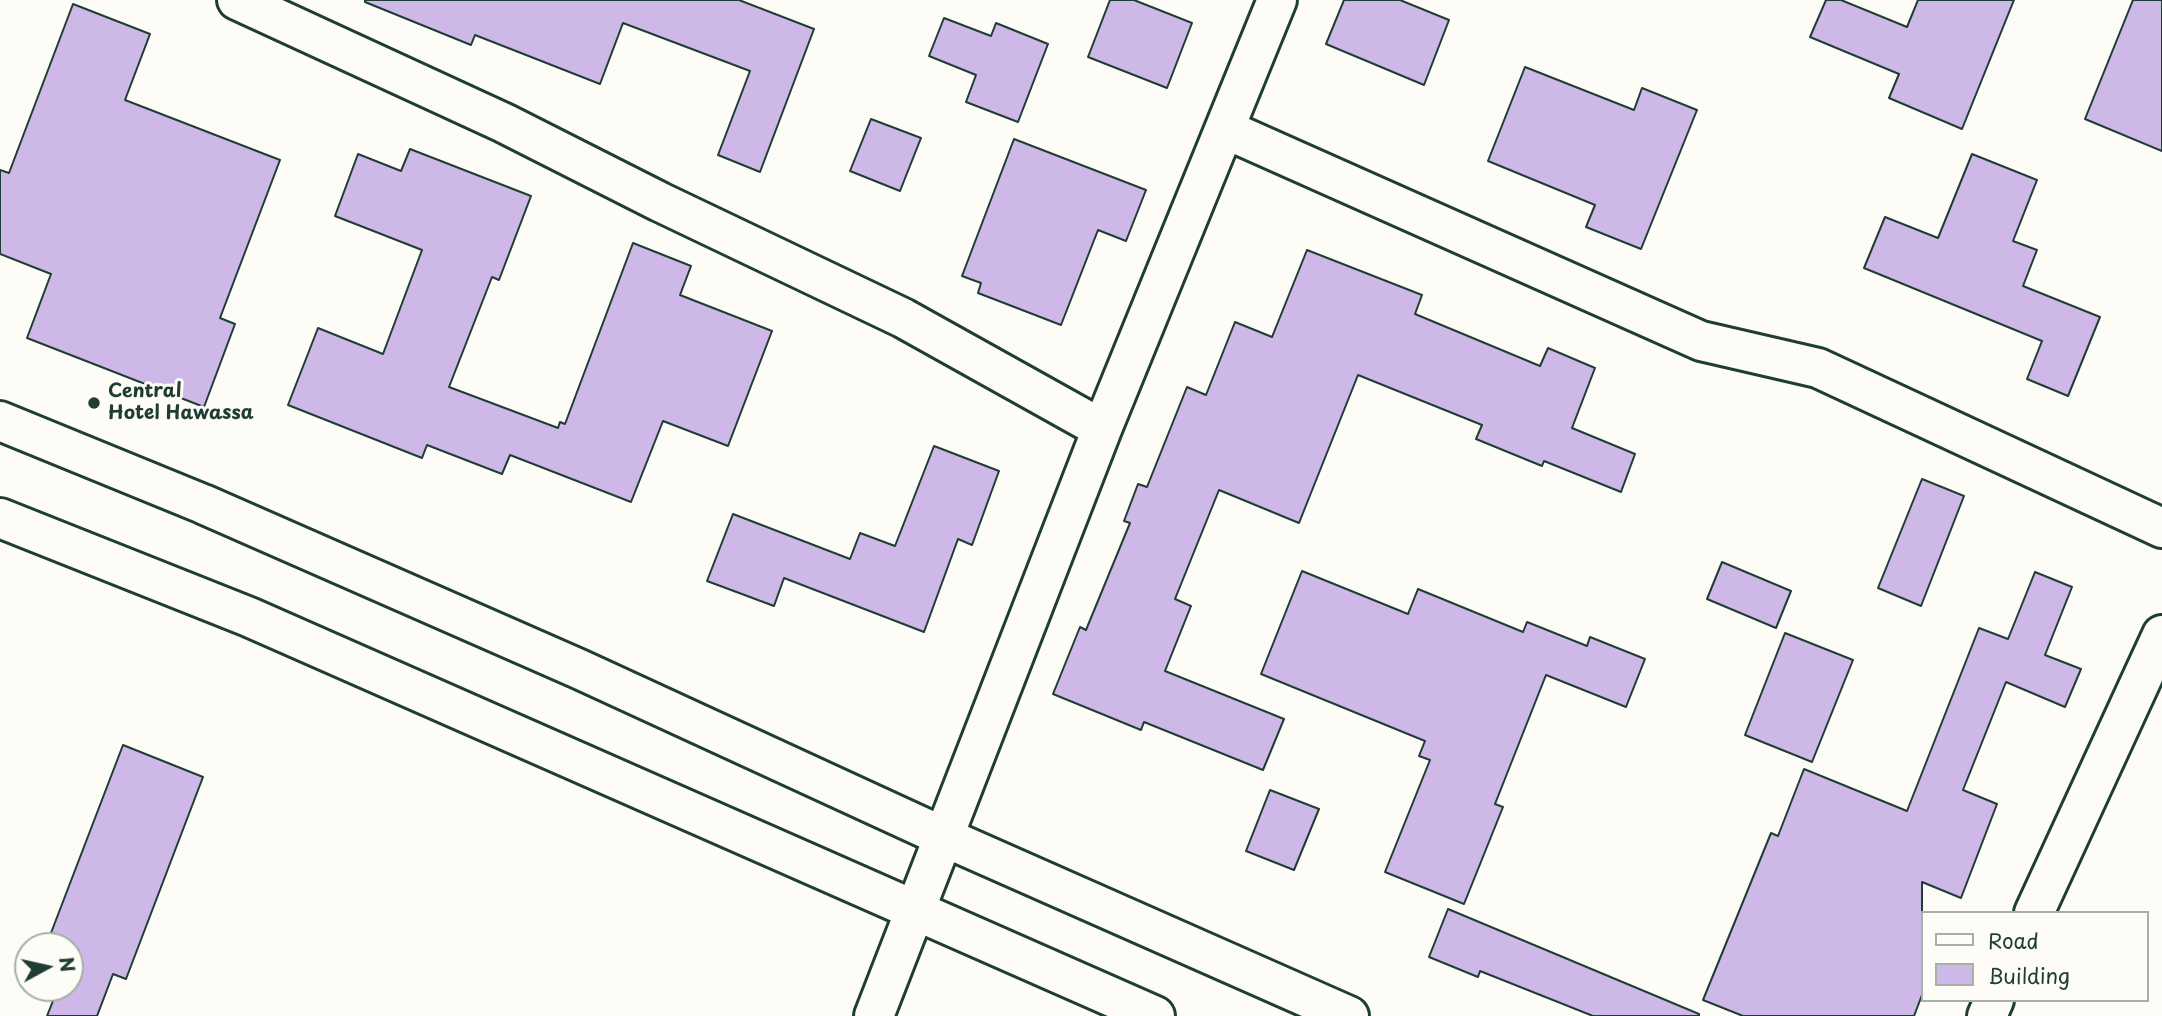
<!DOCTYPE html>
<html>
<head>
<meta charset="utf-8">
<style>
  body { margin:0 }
  #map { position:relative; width:2162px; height:1016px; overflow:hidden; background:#fdfcf7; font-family:"Playpen Sans",sans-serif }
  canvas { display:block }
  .legend { position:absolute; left:1921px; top:911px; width:228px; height:91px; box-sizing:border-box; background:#fdfcf7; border:2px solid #a4b0a9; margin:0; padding:9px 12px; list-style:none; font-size:21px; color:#1f3d34 }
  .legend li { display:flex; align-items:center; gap:14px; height:35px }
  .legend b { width:35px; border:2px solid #a4b0a9 }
  .north { position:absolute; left:14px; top:932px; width:70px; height:70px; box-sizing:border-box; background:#fdfcf7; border:2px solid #a4b0a9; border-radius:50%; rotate:82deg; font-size:19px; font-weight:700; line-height:28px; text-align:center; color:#1f3d34 }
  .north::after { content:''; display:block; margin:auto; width:24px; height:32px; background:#1f3d34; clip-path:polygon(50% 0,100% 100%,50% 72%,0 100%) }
</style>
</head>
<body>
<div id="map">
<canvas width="2162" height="1016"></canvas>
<ul class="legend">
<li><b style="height:9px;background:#fdfcf7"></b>Road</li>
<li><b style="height:19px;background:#ceb8e8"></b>Building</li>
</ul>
<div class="north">N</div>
</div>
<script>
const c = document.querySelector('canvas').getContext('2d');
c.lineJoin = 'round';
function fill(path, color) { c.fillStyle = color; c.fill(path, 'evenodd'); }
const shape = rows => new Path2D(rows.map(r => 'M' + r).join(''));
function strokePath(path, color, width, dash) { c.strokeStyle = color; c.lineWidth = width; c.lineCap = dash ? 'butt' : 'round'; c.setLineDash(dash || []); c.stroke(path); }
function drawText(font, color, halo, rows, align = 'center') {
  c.font = font + ' "Playpen Sans",sans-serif'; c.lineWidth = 6; c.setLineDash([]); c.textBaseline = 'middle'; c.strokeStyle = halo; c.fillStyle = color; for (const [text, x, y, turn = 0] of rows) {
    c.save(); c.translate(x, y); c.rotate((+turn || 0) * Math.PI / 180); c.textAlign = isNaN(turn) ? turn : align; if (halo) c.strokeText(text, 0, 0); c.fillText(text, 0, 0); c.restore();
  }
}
const building = shape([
  [365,0,739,0,814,29,760,172,718,155,750,71,623,23,600,84,475,35,471,45,365,2,365,0],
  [1110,0,1134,0,1192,23,1167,88,1088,57,1110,0],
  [1344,0,1400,0,1449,20,1424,85,1326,44,1344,0],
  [1826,0,1841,0,1907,27,1918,0,2014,0,1962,129,1889,98,1899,74,1810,37,1826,0],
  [2133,0,2162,0,2162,151,2085,119,2133,0],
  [73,4,150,34,125,100,280,160,220,318,235,324,204,407,27,338,51,274,0,254,0,170,9,173,73,4],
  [944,18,991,36,996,23,1048,44,1018,122,966,102,976,75,929,56,944,18],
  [1525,67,1634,110,1642,88,1697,110,1641,249,1586,227,1595,205,1488,161,1525,67],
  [871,119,921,138,900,191,850,171,871,119],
  [1014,139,1146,190,1126,241,1098,230,1061,325,978,293,981,283,962,276,1014,139],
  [410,149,531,196,499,280,492,277,449,387,558,428,560,422,565,424,633,243,691,266,680,295,772,331,728,446,663,421,631,502,510,455,502,474,427,445,422,458,288,405,318,328,383,354,422,250,335,216,358,154,401,171,410,149],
  [1972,154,2037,180,2013,241,2037,250,2023,286,2100,317,2068,396,2027,379,2042,341,1864,268,1885,217,1938,238,1972,154],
  [1307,250,1422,295,1415,314,1540,366,1548,348,1595,368,1572,428,1635,454,1621,492,1544,461,1542,466,1476,439,1482,425,1358,375,1299,523,1219,490,1175,599,1191,606,1165,671,1284,719,1263,770,1144,722,1141,730,1053,694,1080,627,1086,630,1130,523,1124,521,1138,484,1147,487,1187,387,1206,395,1235,322,1272,337,1307,250],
  [934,446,999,471,972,545,958,539,924,632,784,578,774,606,707,581,733,514,850,559,860,533,895,546,934,446],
  [1922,479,1964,496,1921,606,1878,588,1922,479],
  [1722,562,1791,591,1776,628,1707,599,1722,562],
  [1302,571,1408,614,1418,589,1523,632,1527,622,1587,646,1590,637,1645,659,1626,707,1546,675,1495,804,1503,807,1464,904,1385,872,1430,760,1419,756,1425,741,1261,674,1302,571],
  [2035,572,2072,587,2045,655,2081,669,2065,707,2006,682,1963,790,1997,804,1961,898,1922,882,1922,995,1914,1016,1743,1016,1703,1000,1771,833,1778,836,1804,769,1907,811,1979,628,2008,639,2035,572],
  [1785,633,1853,660,1812,762,1745,735,1785,633],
  [123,745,203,777,126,979,113,974,97,1016,47,1016,58,988,70,988,70,956,74,946,46,946,123,745],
  [1270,790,1319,809,1294,870,1246,851,1270,790],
  [1448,909,1699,1014,1699,1016,1593,1016,1480,971,1478,977,1429,957,1448,909]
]);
fill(building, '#ceb8e8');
strokePath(building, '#1f3d34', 2);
const street = shape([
  [237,0,504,123,660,202,903,318,1102,429],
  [1225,129,1701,341,1818,368,2162,528],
  [2034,913,2162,635],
  [874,1016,1102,429,1277,0],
  [1987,1016,1994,1000]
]);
const secondary = shape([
  [0,421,203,504,579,669,944,837,1349,1016],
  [0,518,249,617,1155,1016]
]);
strokePath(street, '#1f3d34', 44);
strokePath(secondary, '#1f3d34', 44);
strokePath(street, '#fdfcf7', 38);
strokePath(secondary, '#fdfcf7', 38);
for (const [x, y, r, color] of [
  [94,403,7,"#1f3d34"]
]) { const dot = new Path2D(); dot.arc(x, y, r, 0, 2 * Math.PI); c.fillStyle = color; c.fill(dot); strokePath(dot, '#fdfcf7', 2.5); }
drawText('bold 19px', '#1f3d34', '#fdfcf7', [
  ["Central",108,392],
  ["Hotel Hawassa",108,414]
], 'left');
</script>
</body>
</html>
